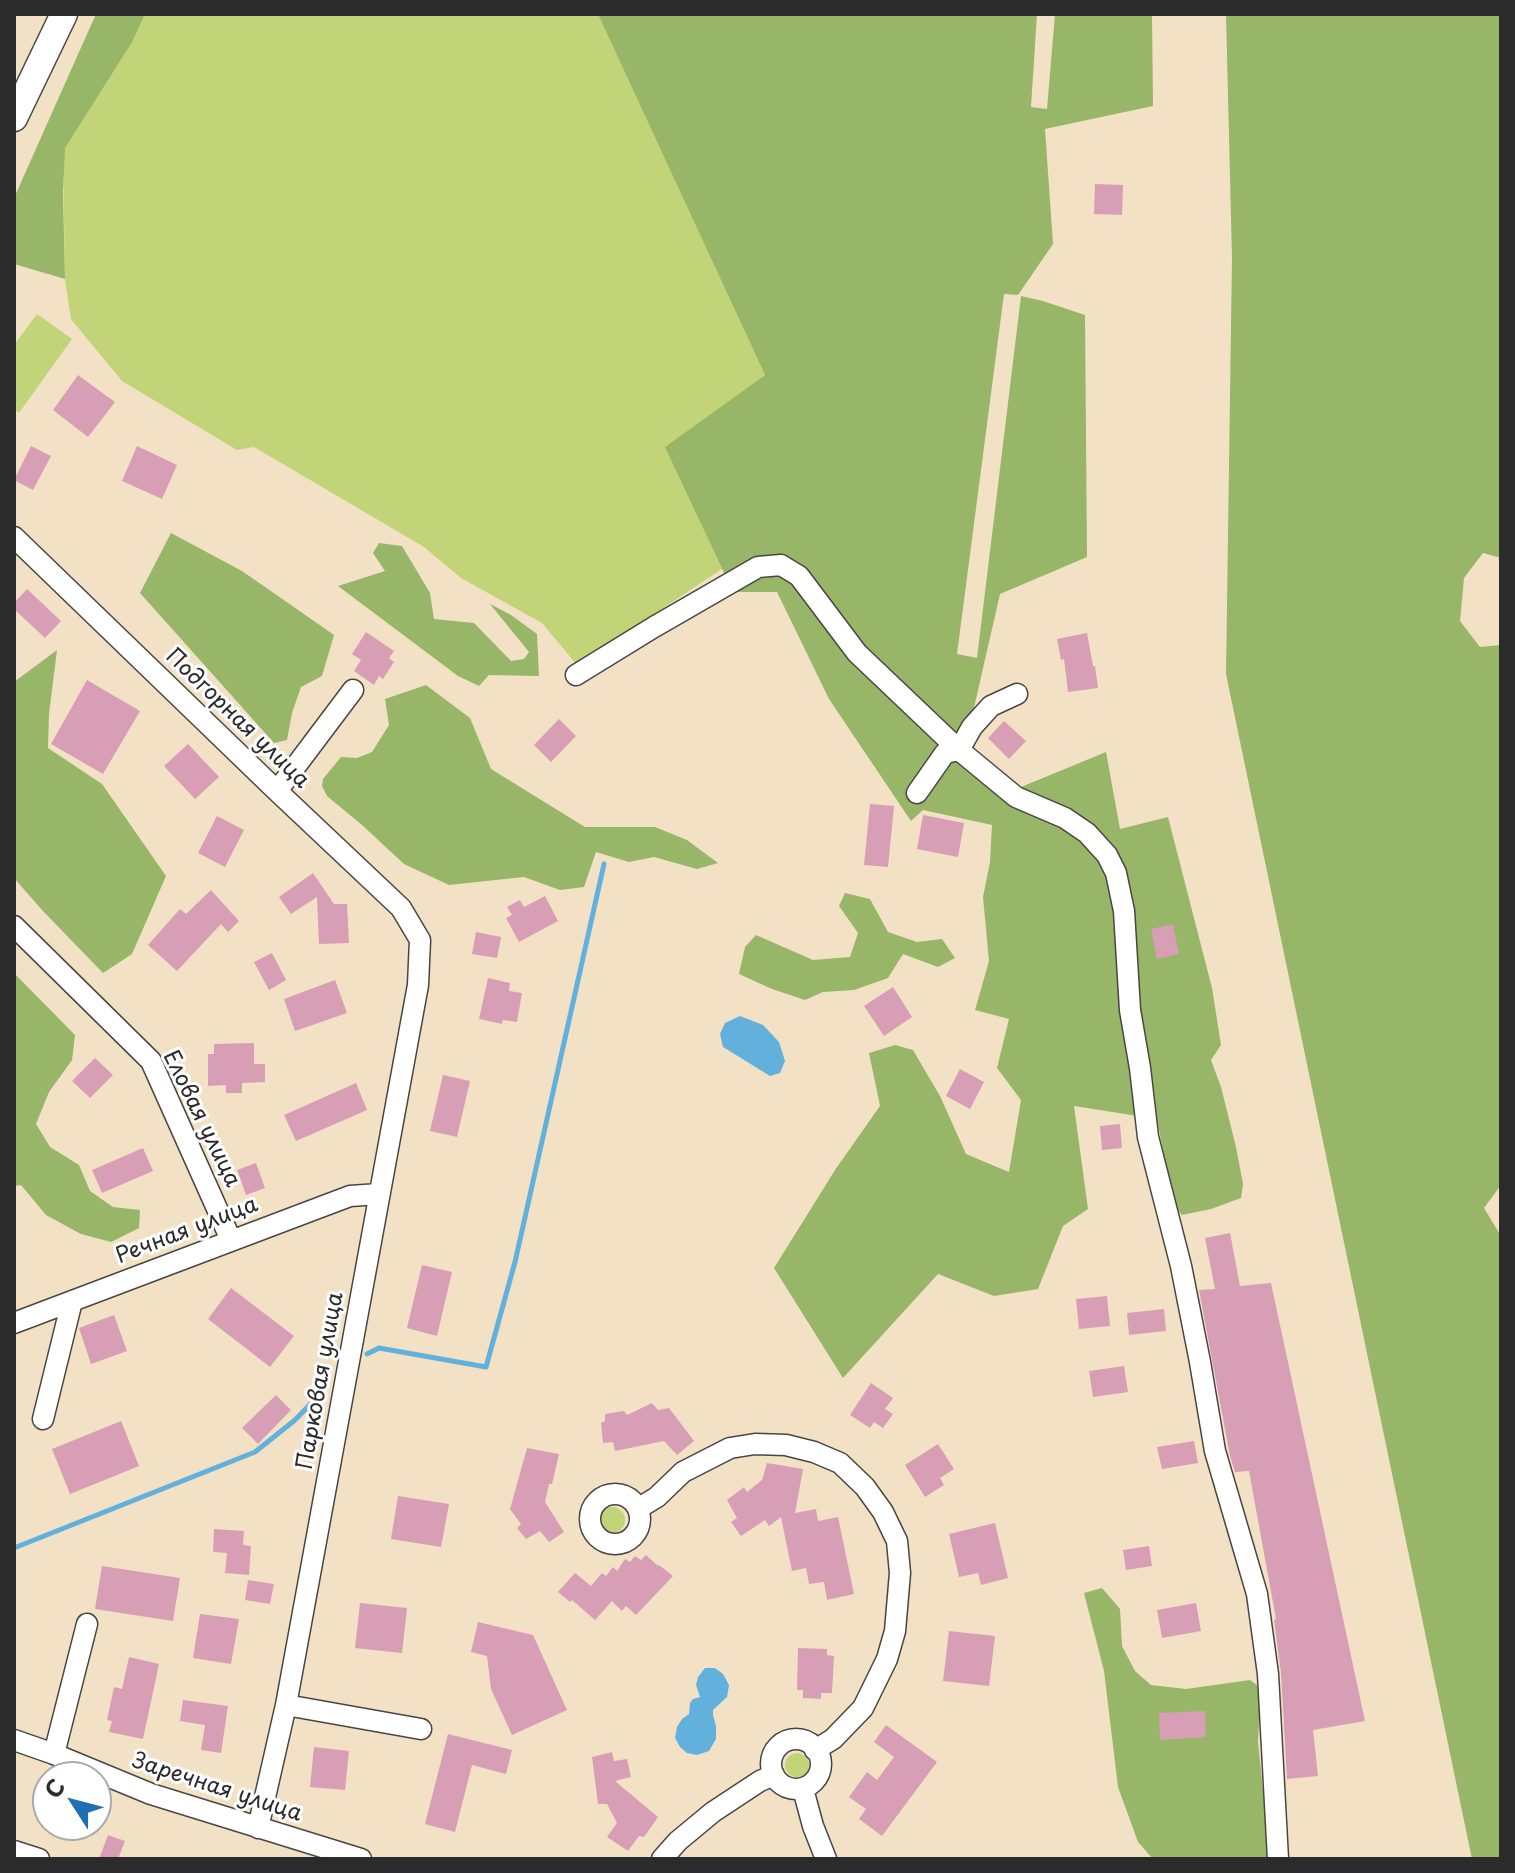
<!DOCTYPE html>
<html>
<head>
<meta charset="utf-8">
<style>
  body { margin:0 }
  #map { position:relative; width:1515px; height:1873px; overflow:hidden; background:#f3e1c5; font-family:"Playpen Sans",sans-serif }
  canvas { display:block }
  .frame { position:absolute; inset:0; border:16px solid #2b2b2b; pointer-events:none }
  .north { position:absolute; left:32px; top:1761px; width:80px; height:80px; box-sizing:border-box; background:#fff; border:2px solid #aaa; border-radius:50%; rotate:306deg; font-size:22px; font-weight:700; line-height:32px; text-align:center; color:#2b2b2b }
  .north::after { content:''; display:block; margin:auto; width:28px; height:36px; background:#1f6fb2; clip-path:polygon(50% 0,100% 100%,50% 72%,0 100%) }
</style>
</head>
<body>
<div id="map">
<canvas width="1515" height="1873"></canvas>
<div class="frame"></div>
<div class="north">С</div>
</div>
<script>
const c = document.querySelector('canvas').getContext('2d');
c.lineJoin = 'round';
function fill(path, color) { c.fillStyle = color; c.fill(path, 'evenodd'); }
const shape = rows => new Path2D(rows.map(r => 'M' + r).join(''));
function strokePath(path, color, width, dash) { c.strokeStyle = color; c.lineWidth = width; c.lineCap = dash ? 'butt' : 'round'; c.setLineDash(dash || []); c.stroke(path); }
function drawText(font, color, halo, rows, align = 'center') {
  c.font = font + ' "Playpen Sans",sans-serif'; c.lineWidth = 6; c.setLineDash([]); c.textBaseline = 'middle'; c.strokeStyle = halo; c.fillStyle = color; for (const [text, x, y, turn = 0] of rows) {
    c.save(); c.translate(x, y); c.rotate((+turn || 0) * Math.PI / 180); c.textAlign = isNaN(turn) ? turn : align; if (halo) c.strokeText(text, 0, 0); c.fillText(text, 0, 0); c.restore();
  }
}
fill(shape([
  [145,14,599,14,765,375,666,447,722,569,577,665,542,623,461,578,424,547,254,447,237,450,122,381,71,319,65,279,63,149],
  [37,314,72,339,19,413,14,409,14,345],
  '599 1520a13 13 0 1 1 26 0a13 13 0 1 1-26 0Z',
  '785 1765a12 12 0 1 1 24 0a12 12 0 1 1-24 0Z'
]), '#c1d477');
fill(shape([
  [96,14,145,14,132,42,65,148,63,192,65,279,14,264,14,198],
  [598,14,1037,14,1031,107,1047,109,1055,14,1152,14,1153,106,1045,129,1053,244,1018,295,1004,294,957,654,977,658,1021,296,1043,301,1085,315,1087,557,1000,594,965,747,1021,787,1106,752,1120,829,1168,817,1212,988,1221,1045,1211,1060,1221,1087,1236,1147,1243,1184,1241,1198,1211,1209,1182,1215,1173,1204,1157,1119,1074,1106,1088,1209,1063,1226,1038,1289,994,1296,938,1274,843,1378,774,1268,835,1170,880,1106,869,1053,895,1045,913,1050,940,1096,966,1154,1009,1172,1021,1100,997,1068,1009,1019,975,1010,989,961,983,897,990,862,992,825,923,810,911,821,829,699,777,592,733,592,665,447,765,375],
  [1226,14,1501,14,1501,558,1483,553,1464,578,1460,621,1480,647,1501,645,1501,1185,1484,1208,1501,1236,1501,1859,1472,1859,1226,674,1232,258],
  [171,533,242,571,334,635,322,676,301,687,292,713,287,740,274,743,140,593],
  [379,543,402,546,430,593,434,619,474,623,511,661,524,659,529,652,490,604,511,615,537,634,539,676,489,675,479,686,458,676,338,586,385,571,373,553],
  [57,650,49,714,48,748,102,784,166,876,132,954,103,973,42,910,14,878,14,682],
  [426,685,470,718,491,769,585,827,655,827,687,840,718,863,697,869,654,857,629,862,596,852,584,887,560,890,524,877,449,885,404,864,362,825,327,796,322,786,323,779,341,757,357,758,372,752,389,725,385,699],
  [845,893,870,899,888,932,917,942,942,939,955,958,938,967,903,954,888,978,854,990,823,992,805,1000,772,989,739,974,745,947,756,935,813,960,850,957,858,933,839,906],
  [14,973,75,1035,72,1060,49,1092,36,1124,50,1147,79,1165,90,1191,113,1207,140,1210,139,1228,111,1242,81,1234,46,1215,21,1185,14,1186],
  [1102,1588,1120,1609,1122,1646,1135,1671,1151,1685,1186,1689,1250,1680,1257,1685,1260,1701,1258,1742,1270,1859,1153,1859,1138,1842,1118,1787,1104,1671,1084,1593]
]), '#98b668');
fill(shape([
  [740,1016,763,1025,779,1042,785,1061,780,1073,770,1076,723,1047,720,1034,725,1023],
  [705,1668,715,1668,723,1674,729,1685,727,1697,713,1710,713,1715,716,1726,716,1739,709,1751,697,1755,687,1753,680,1747,675,1738,677,1727,682,1719,689,1714,690,1703,693,1699,700,1697,696,1685,698,1677]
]), '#61b1dc');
strokePath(shape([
  [367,1354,379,1348,486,1367,515,1262,604,864],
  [14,1548,255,1452,295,1420,321,1393]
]), '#61b1dc', 5);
fill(shape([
  [1095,184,1123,185,1122,215,1094,214],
  [78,375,115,402,88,437,53,410],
  [31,446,51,456,33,490,14,480],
  [137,446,177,465,162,499,122,481],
  [27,589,61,621,45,638,14,609,14,603],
  [366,632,394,651,389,658,394,662,383,679,379,676,374,685,354,671,361,660,352,654],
  [1087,633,1093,666,1095,666,1098,688,1068,692,1064,659,1061,660,1057,639],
  [87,680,140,711,103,774,51,744],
  [559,719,576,736,551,762,534,745],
  [1004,721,1026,741,1009,759,988,738],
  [188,744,219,777,195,799,164,766],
  [870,804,894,806,888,867,864,865],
  [923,815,964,823,958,857,917,849],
  [217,816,244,830,225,867,198,853],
  [313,873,334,904,347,904,349,943,319,944,317,897,291,914,279,897],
  [211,890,239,921,228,932,221,924,177,971,148,945,180,909,186,914],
  [545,896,558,921,519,942,506,918,512,915,507,907,520,900,524,907],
  [1173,924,1179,954,1157,959,1151,929],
  [476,932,501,937,497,958,472,954],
  [272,953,286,980,269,990,254,962],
  [488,978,510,983,509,991,522,993,517,1022,503,1020,502,1024,479,1019],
  [335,980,347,1013,295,1031,284,999],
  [893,987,912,1017,884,1036,864,1006],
  [254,1043,254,1064,265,1064,265,1082,242,1083,242,1093,226,1093,226,1085,208,1086,208,1054,214,1054,214,1044],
  [95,1058,113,1075,90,1098,72,1081],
  [960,1069,984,1082,970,1109,946,1096],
  [443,1075,470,1081,457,1137,430,1131],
  [356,1083,367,1110,296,1141,284,1115],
  [1120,1124,1122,1148,1102,1150,1100,1126],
  [143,1148,153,1171,102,1193,92,1170],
  [256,1163,265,1188,246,1195,237,1170],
  [1230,1233,1240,1286,1271,1283,1365,1721,1313,1730,1318,1776,1287,1779,1281,1673,1274,1620,1276,1619,1249,1471,1235,1472,1230,1456,1199,1290,1215,1289,1205,1238],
  [422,1265,452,1272,437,1336,407,1328],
  [231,1288,294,1336,270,1367,208,1319],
  [1107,1296,1110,1326,1079,1329,1076,1299],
  [1164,1309,1166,1331,1129,1335,1127,1313],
  [114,1315,127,1351,91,1364,79,1328],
  [1124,1366,1128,1392,1093,1397,1089,1371],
  [871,1383,893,1398,885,1409,893,1414,883,1428,874,1422,870,1428,850,1415],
  [276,1395,291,1410,258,1444,242,1428],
  [652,1403,658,1410,669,1408,694,1441,677,1455,664,1441,615,1451,613,1442,603,1443,601,1423,605,1421,605,1414,624,1411,627,1415],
  [121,1421,139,1466,70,1494,52,1449],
  [1194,1441,1198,1463,1162,1469,1157,1447],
  [938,1444,954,1469,940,1478,944,1485,925,1497,905,1465],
  [527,1448,559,1454,552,1484,549,1484,545,1502,564,1532,549,1542,540,1531,526,1539,517,1528,521,1524,510,1509],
  [767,1463,803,1469,795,1513,816,1509,818,1521,838,1517,854,1594,827,1600,824,1582,809,1584,806,1568,792,1571,781,1517,769,1526,765,1520,741,1536,731,1522,737,1518,727,1500,744,1487,747,1492,762,1480],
  [398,1496,449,1504,441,1547,391,1539],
  [995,1523,1008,1578,981,1585,978,1573,959,1577,949,1534],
  [214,1529,244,1531,243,1545,251,1546,249,1575,225,1573,227,1553,213,1552],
  [1149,1546,1152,1566,1126,1570,1123,1550],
  [646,1555,658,1566,659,1565,673,1576,636,1615,626,1606,622,1611,612,1601,595,1620,572,1600,570,1602,558,1592,575,1573,591,1586,602,1573,606,1576,613,1567,617,1571,625,1559,630,1562,635,1556,641,1560],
  [102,1566,180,1578,173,1621,95,1609],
  [248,1580,274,1584,270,1604,245,1600],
  [360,1603,407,1608,402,1653,355,1648],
  [1196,1603,1201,1631,1162,1638,1157,1610],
  [200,1614,239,1619,231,1664,193,1658],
  [478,1622,533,1635,567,1710,512,1735,491,1689,487,1656,471,1652],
  [949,1631,995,1636,989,1686,943,1681],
  [798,1648,827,1649,827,1655,834,1656,832,1693,821,1693,821,1699,803,1698,803,1690,797,1690],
  [129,1657,159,1664,143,1739,109,1732,112,1721,107,1720,114,1687,122,1689],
  [183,1700,228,1706,221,1753,201,1750,205,1725,180,1721],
  [1205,1711,1206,1737,1160,1740,1159,1713],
  [886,1725,937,1762,882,1836,859,1819,866,1809,849,1797,867,1772,877,1780,894,1757,874,1742],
  [448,1734,512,1750,506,1774,472,1765,455,1832,425,1824],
  [314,1747,349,1751,345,1790,310,1787],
  [612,1752,614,1761,627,1759,631,1777,615,1781,658,1817,644,1837,639,1836,628,1851,607,1837,617,1823,607,1804,598,1804,592,1757],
  [108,1835,125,1841,118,1859,99,1859]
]), '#d89eb5');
const minor = shape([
  [14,537,277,791,401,908,420,940,418,985,286,1705,258,1828],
  [576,675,654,627,758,567,781,565,799,576,857,653,959,750,1016,797,1065,818,1087,833,1107,855,1116,873,1124,911,1130,1010,1140,1068,1148,1137,1181,1266,1200,1362,1215,1451,1257,1594,1268,1674,1278,1859],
  [277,791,353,690],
  [917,793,945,753,959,750,972,727,991,706,1017,694],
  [14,926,151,1061,231,1240],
  [14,1323,350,1196,379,1194],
  [43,1419,72,1301],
  '590 1519a25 25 0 1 1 50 0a25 25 0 1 1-50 0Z',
  [639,1508,657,1497,683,1472,730,1448,755,1444,786,1445,814,1452,840,1463,865,1487,883,1512,897,1541,900,1573,895,1631,887,1659,863,1708,833,1739,815,1750],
  [286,1705,421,1729],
  '771 1764a25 25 0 1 1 50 0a25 25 0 1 1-50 0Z',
  [14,1740,54,1754,151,1794,361,1859],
  [54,1754,87,1624],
  [803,1789,813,1826,826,1859],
  [14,1851,39,1859],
  [662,1859,678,1841,713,1812,760,1781,774,1775]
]);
const major = shape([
  [14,118,64,14]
]);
strokePath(minor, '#494642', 23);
strokePath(major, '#494642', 29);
strokePath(minor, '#fff', 20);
strokePath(major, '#fff', 26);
drawText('22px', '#2b2b2b', '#fff', [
  ["Подгорная улица",237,719,44],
  ["Еловая улица",201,1119,64],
  ["Речная улица",187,1231,-21],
  ["Парковая улица",321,1381,-80],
  ["Заречная улица",217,1788,18]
]);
</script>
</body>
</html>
